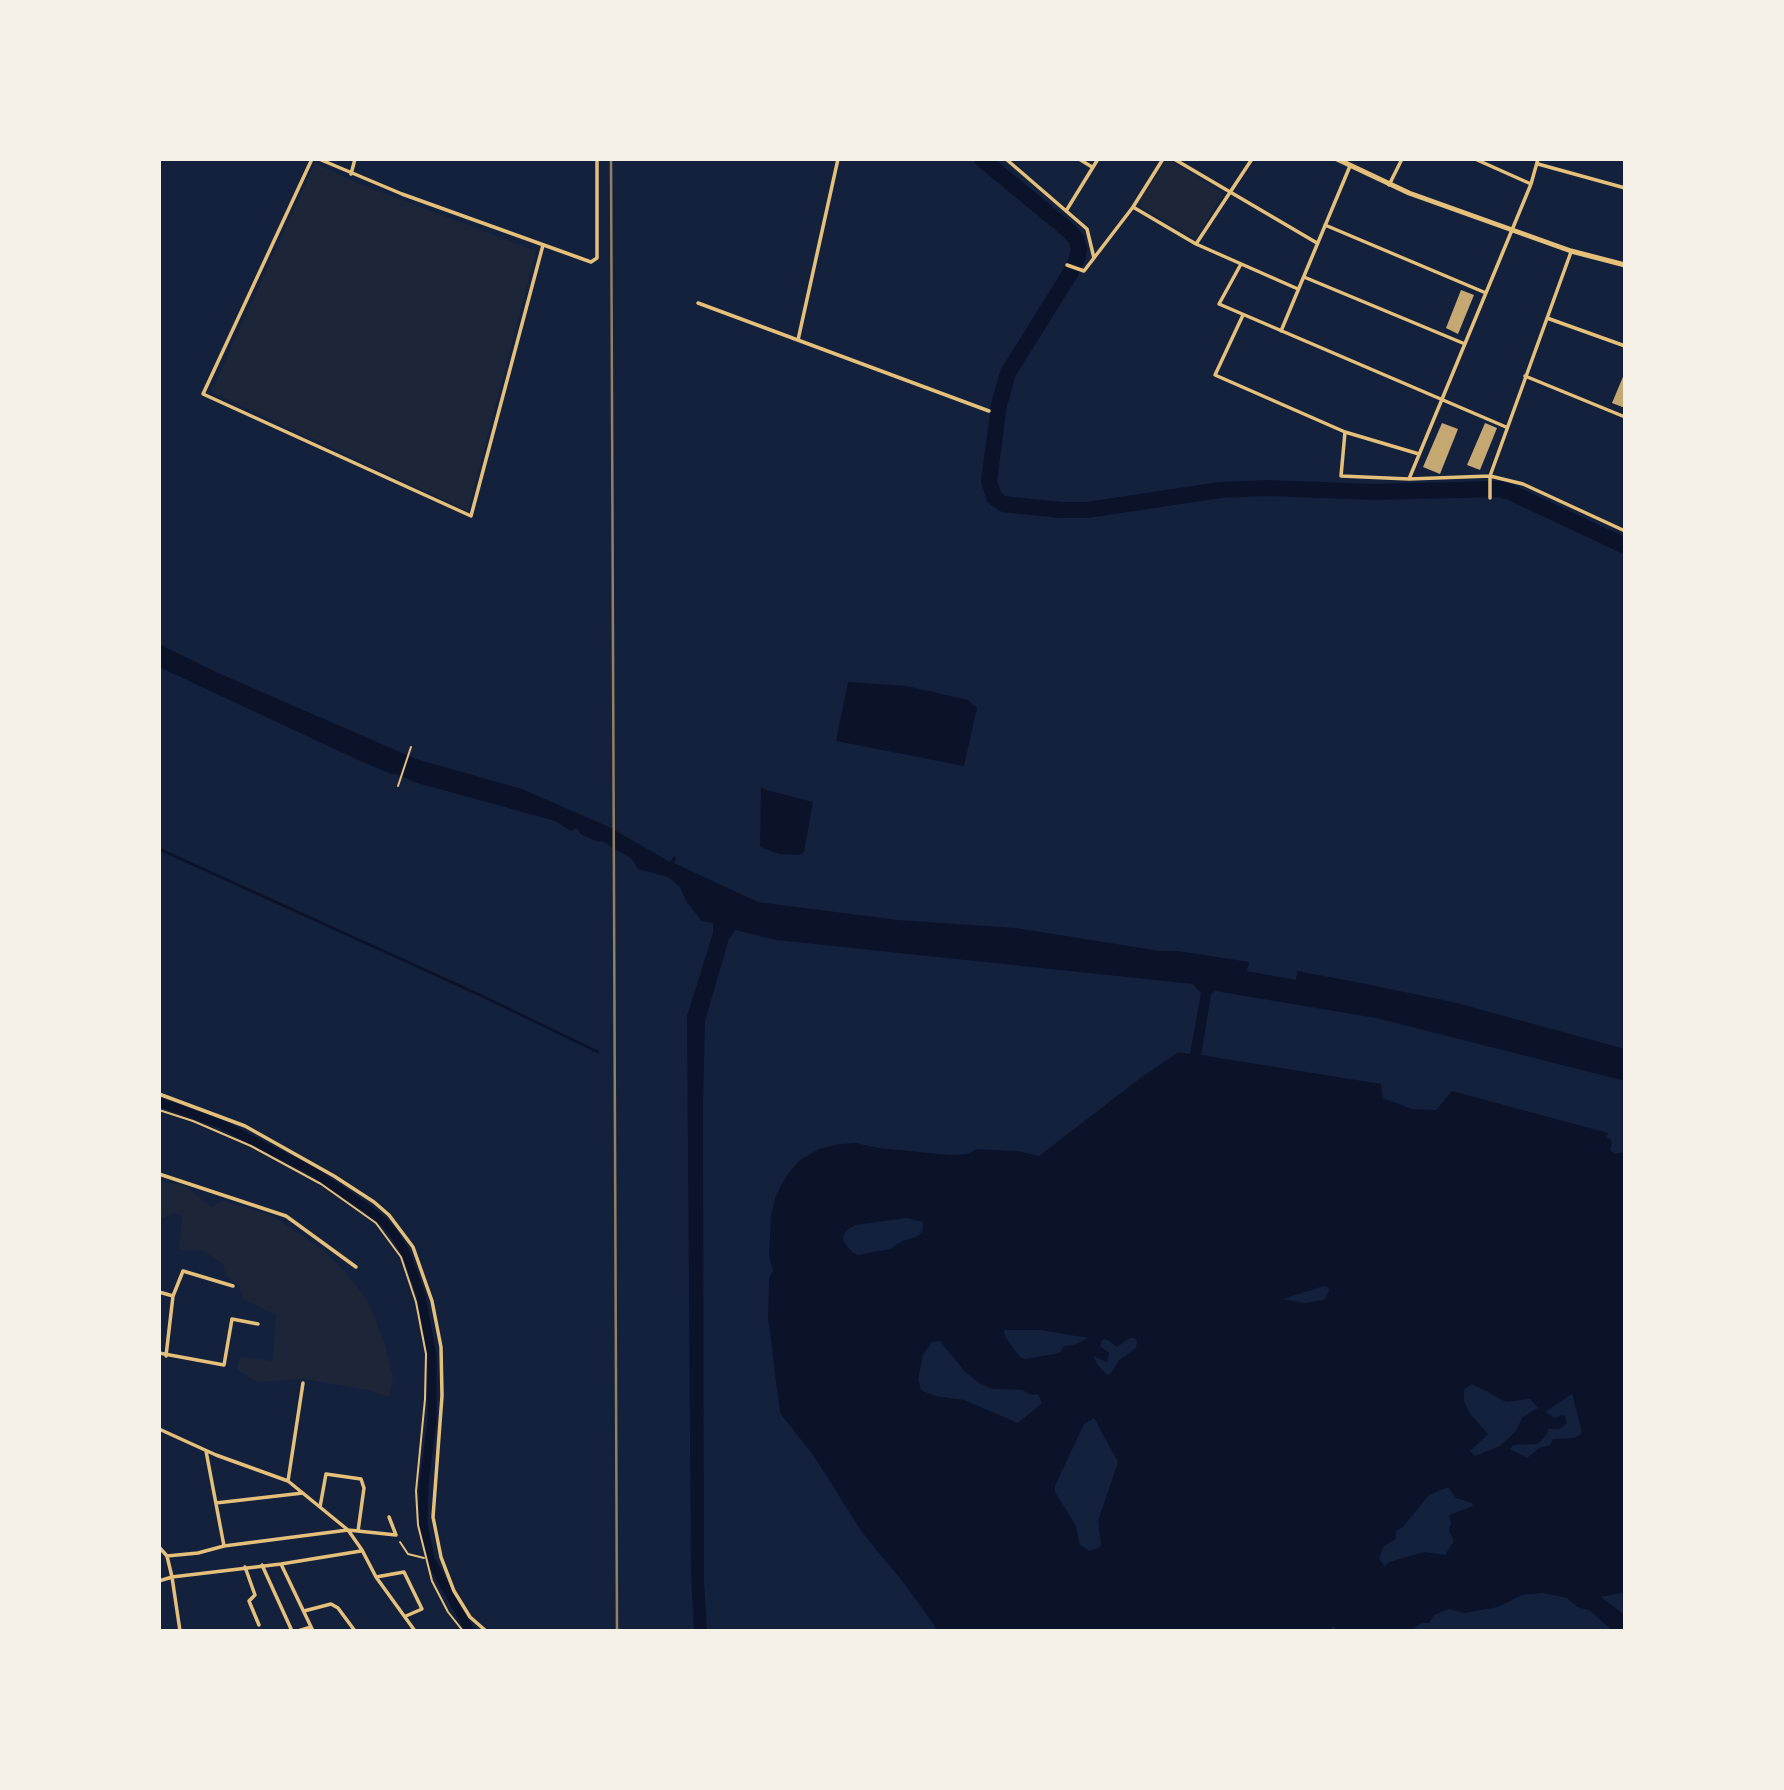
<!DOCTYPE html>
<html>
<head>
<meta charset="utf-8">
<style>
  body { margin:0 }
  #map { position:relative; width:1784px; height:1790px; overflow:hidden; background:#14213d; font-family:"Space Grotesk",sans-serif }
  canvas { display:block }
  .frame { position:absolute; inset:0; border:161px solid #f6f1e7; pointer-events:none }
</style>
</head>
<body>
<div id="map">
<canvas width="1784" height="1790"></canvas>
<div class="frame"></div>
</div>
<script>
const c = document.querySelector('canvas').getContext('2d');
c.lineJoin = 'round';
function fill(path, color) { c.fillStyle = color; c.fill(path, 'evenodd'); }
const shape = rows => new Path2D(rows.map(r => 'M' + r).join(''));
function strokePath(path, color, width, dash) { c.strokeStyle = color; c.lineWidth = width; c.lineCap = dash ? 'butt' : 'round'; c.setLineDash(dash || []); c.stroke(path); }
fill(shape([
  [1170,160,1221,192,1222,195,1197,237,1193,238,1141,207,1139,202,1166,161],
  [315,163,357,183,536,251,468,511,211,392],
  [159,1181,186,1186,211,1207,223,1201,273,1216,322,1249,347,1274,368,1301,385,1345,393,1379,389,1397,368,1390,303,1379,256,1382,237,1369,240,1357,273,1361,276,1315,243,1299,239,1285,226,1276,223,1264,202,1250,179,1250,182,1215,174,1213,159,1220]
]), '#1d2539');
fill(shape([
  [159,644,216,672,416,759,522,789,609,827,670,862,674,856,676,857,674,863,758,902,898,920,1016,928,1160,951,1178,951,1249,962,1247,971,1296,980,1297,971,1351,981,1453,1002,1625,1049,1625,1081,1376,1018,1215,991,1211,995,1201,1055,1381,1084,1383,1098,1412,1109,1436,1110,1452,1091,1608,1133,1606,1138,1610,1139,1612,1143,1610,1150,1615,1154,1625,1152,1625,1592,1601,1597,1622,1613,1625,1619,1625,1631,1613,1631,1589,1610,1577,1607,1567,1598,1543,1593,1522,1595,1498,1607,1464,1613,1450,1609,1434,1615,1429,1623,1422,1623,1409,1631,1337,1631,1334,1626,1327,1631,938,1631,906,1586,862,1532,813,1455,780,1413,768,1317,769,1278,773,1271,769,1256,771,1216,776,1195,787,1175,800,1160,819,1149,839,1144,856,1143,878,1148,950,1155,967,1154,977,1149,1017,1151,1039,1156,1139,1079,1179,1052,1190,1054,1201,993,1193,984,776,940,735,930,729,939,705,1021,703,1106,704,1582,707,1631,694,1631,691,1574,687,1016,713,933,713,923,702,921,686,901,680,887,668,877,638,869,632,859,602,841,598,842,581,834,576,828,571,831,555,821,414,782,397,774,391,774,356,759,159,667],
  [907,1218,923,1222,922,1232,916,1237,902,1241,890,1249,858,1255,852,1252,844,1242,843,1236,847,1230,855,1225],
  [1324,1286,1328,1287,1329,1291,1324,1300,1304,1303,1283,1299],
  [1005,1330,1041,1330,1088,1338,1074,1345,1064,1346,1060,1352,1055,1354,1024,1359,1020,1357,1008,1341,1004,1333],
  [1130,1338,1134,1338,1137,1341,1136,1348,1119,1360,1111,1373,1107,1375,1098,1365,1093,1356,1107,1362,1109,1353,1100,1346,1102,1340,1106,1339,1117,1347],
  [940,1341,965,1372,979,1383,993,1389,1022,1390,1031,1395,1038,1394,1042,1403,1018,1423,964,1400,935,1396,921,1390,918,1379,923,1355,932,1342],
  [1472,1384,1506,1402,1530,1399,1538,1408,1522,1418,1516,1431,1500,1446,1475,1456,1470,1451,1488,1434,1471,1415,1464,1401,1464,1390],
  [1572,1394,1582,1431,1580,1435,1574,1438,1553,1439,1550,1445,1539,1448,1527,1458,1510,1449,1513,1445,1538,1444,1547,1434,1548,1429,1559,1429,1567,1423,1565,1416,1562,1415,1555,1418,1545,1412],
  [1094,1418,1118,1462,1098,1521,1101,1545,1099,1548,1089,1551,1080,1545,1076,1526,1055,1492,1055,1486,1084,1424],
  [1446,1488,1449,1488,1456,1498,1472,1503,1473,1506,1449,1515,1451,1523,1449,1531,1454,1541,1445,1555,1425,1552,1389,1562,1385,1567,1379,1558,1384,1546,1396,1539,1396,1531,1403,1527,1429,1495],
  [848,682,907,686,968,700,977,708,964,766,836,741],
  [761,787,766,790,813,802,804,852,799,855,779,854,760,847]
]), '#0b132b');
strokePath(shape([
  [159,849,480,995,598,1052]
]), '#0b132b', 2.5);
strokePath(shape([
  [159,1102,221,1124,312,1171,368,1209,386,1224,397,1238,407,1256,421,1295,432,1356,432,1420,424,1484,423,1524,430,1559,470,1631]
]), '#0b132b', 9);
strokePath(shape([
  [982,159,1068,230,1076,239,1079,249,1077,259,1071,272,1008,373,999,405,989,481,994,497,1003,504,1061,510,1087,510,1220,490,1267,488,1374,492,1499,489,1510,492,1625,546]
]), '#0b132b', 16);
fill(shape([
  [1461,290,1474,295,1458,334,1446,328],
  [1625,372,1625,408,1612,403],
  [1442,423,1458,429,1440,474,1423,467],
  [1485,423,1497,428,1480,470,1467,465]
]), '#c6a872');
strokePath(shape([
  [398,786,411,747],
  [159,1110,193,1121,251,1146,321,1184,376,1223,401,1257,416,1302,426,1354,425,1399,416,1491,418,1525,432,1581,448,1612,463,1631],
  [400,1542,408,1554,424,1558]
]), '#e5c07b', 2);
strokePath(shape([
  [312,159,203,394,471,516,543,245],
  [319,159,402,194,591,262,597,258,597,159],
  [1006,159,1087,229,1094,258],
  [1079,159,1092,167],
  [1174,159,1317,243],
  [1475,159,1531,184],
  [1538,164,1625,188],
  [351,174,355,159],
  [1389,185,1402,159],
  [1133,207,1196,244,1298,289],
  [1066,211,1098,159],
  [1325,225,1486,293],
  [1196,244,1252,159],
  [1241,264,1219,304,1506,427],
  [1067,265,1084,271,1133,207,1163,159],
  [1304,277,1465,344],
  [698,303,989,411],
  [1243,315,1215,375,1345,432,1419,454],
  [1547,318,1625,346],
  [1281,331,1350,166],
  [798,340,838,159],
  [1525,376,1625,417],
  [1345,432,1341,476,1409,479,1490,476,1523,484,1625,531],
  [1409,479,1531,184,1538,159],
  [1490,498,1490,476,1571,252],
  [159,1094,245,1126,334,1176,374,1202,389,1215,413,1247,432,1301,441,1347,442,1396,433,1517,441,1557,454,1591,470,1617,486,1631],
  [159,1174,286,1216,356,1267],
  [159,1292,173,1296],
  [159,1353,224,1365,232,1319,258,1324],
  [166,1356,173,1296,183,1271,233,1286],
  [159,1429,216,1455,288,1481,348,1530,362,1550,376,1577,415,1631],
  [206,1451,224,1546],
  [288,1481,303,1383],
  [216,1503,303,1493],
  [320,1507,326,1474,361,1479,364,1488,358,1531],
  [159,1547,167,1556,172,1577,180,1631],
  [167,1556,198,1553,224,1546,348,1530,396,1535,389,1517],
  [281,1564,313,1631],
  [262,1565,292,1631],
  [245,1567,255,1595,249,1601,259,1625],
  [376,1577,404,1572,422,1609,406,1616],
  [159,1581,172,1577,281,1564,361,1551],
  [304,1611,331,1604,338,1608,355,1631],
  [298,1631,311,1627]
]), '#e5c07b', 3.5);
strokePath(shape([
  [1337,159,1409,193,1571,251,1625,265]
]), '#e5c07b', 5);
strokePath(shape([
  [611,159,617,1631]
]), '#918062', 2.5);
</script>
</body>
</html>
